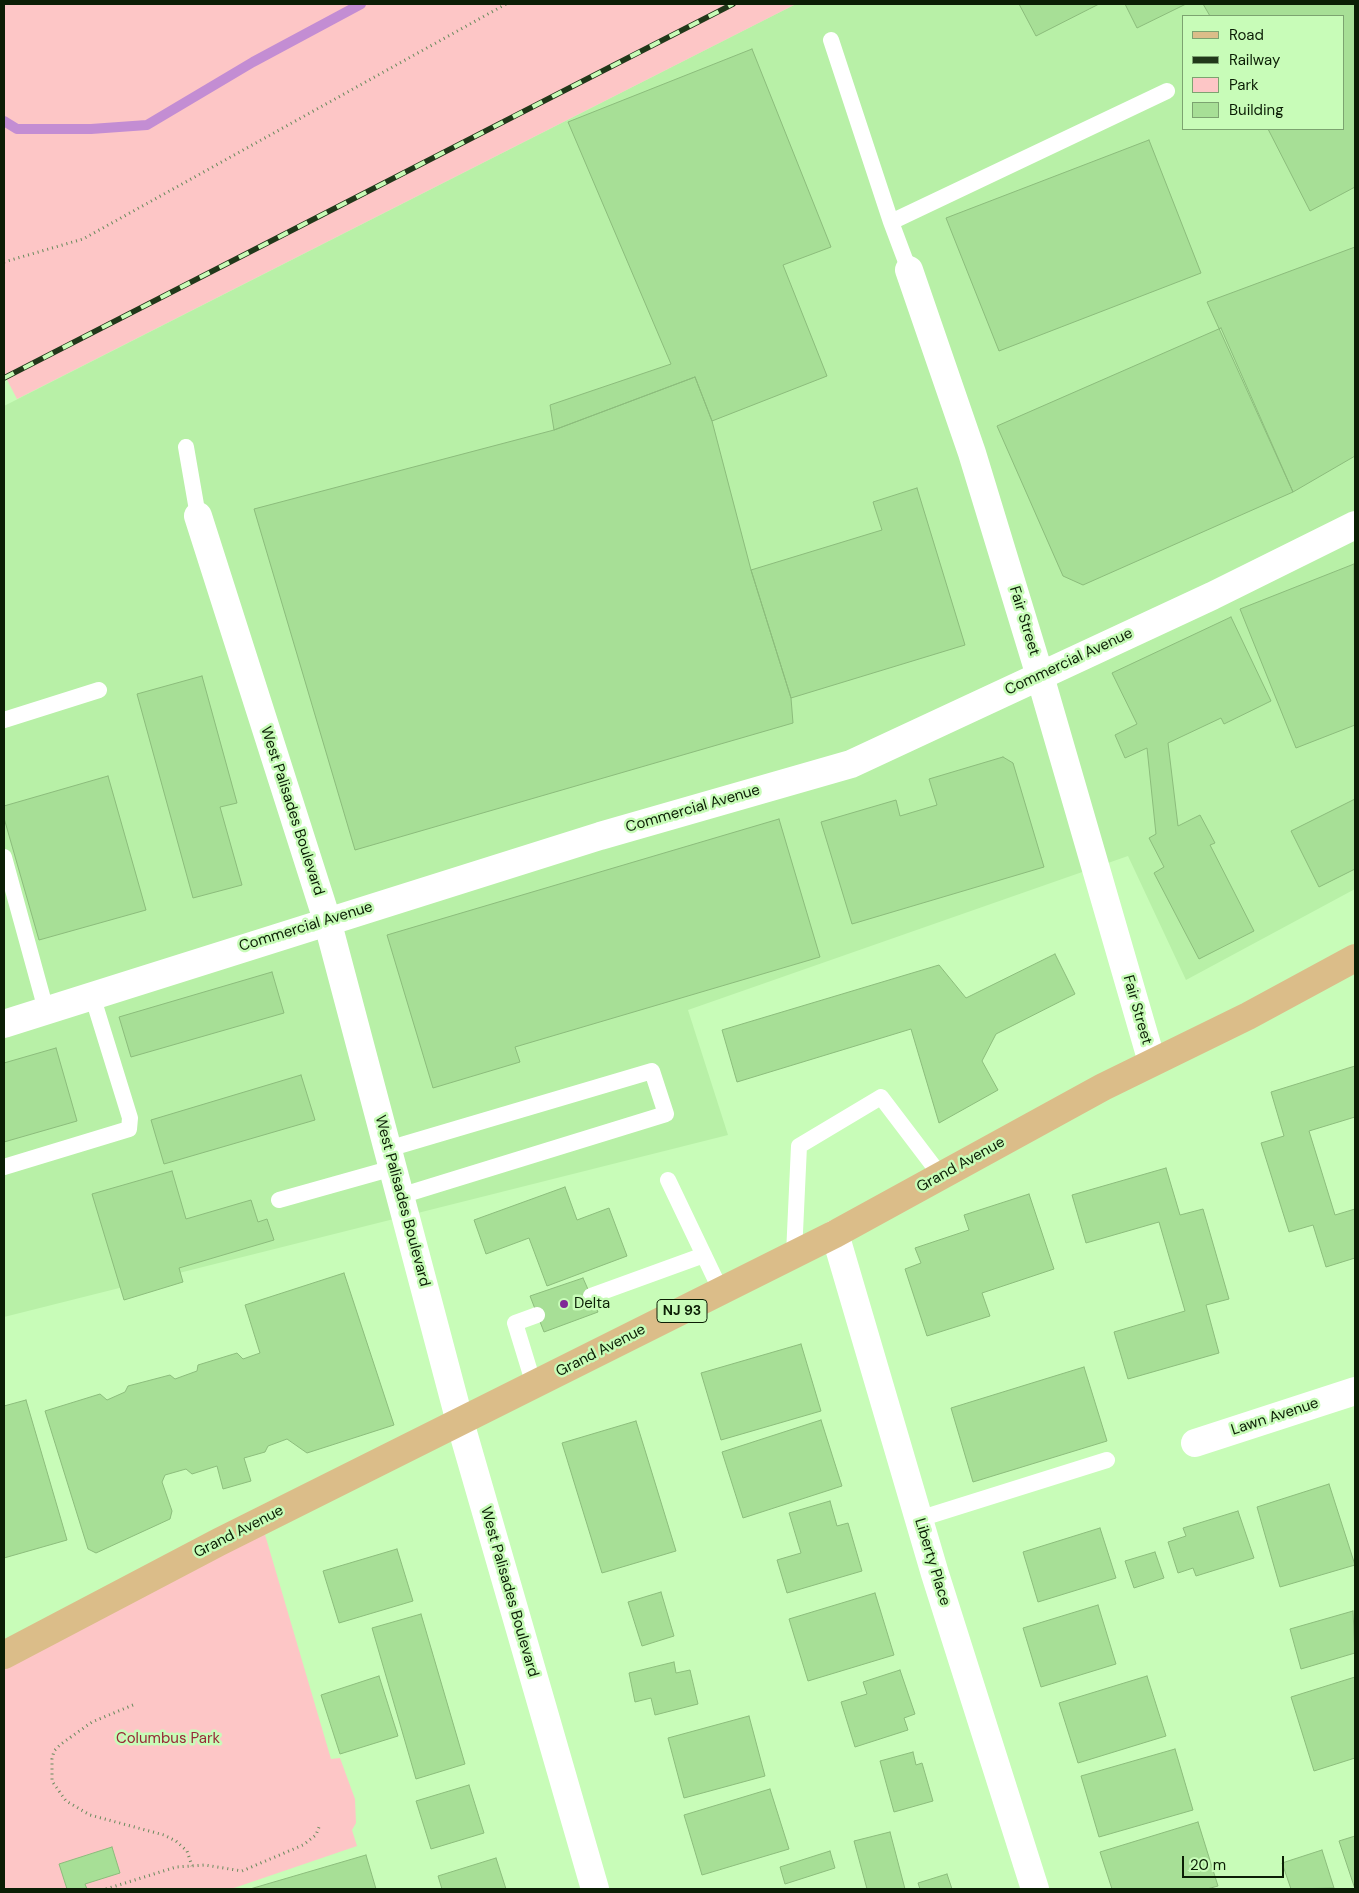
<!DOCTYPE html>
<html>
<head>
<meta charset="utf-8">
<style>
  body { margin:0 }
  #map { position:relative; width:1359px; height:1893px; overflow:hidden; background:#c8fcb8; font-family:"DM Sans",sans-serif }
  canvas { display:block }
  .frame { position:absolute; inset:0; border:5px solid #0b1e05; pointer-events:none }
  .legend { position:absolute; left:1182px; top:15px; width:162px; height:115px; box-sizing:border-box; background:#c8fcb8; border:1px solid #7ca370; margin:0; padding:6px 9px; list-style:none; font-size:15px; color:#0b1e05 }
  .legend li { display:flex; align-items:center; gap:10px; height:25px }
  .legend b { width:25px; border:1px solid #7ca370 }
  .scale { position:absolute; left:1182px; top:1856px; width:102px; height:22px; box-sizing:border-box; border:2px solid #0b1e05; border-top:0; padding-left:6px; font-size:15px; line-height:18px; white-space:nowrap; color:#0b1e05; -webkit-text-stroke:4px #c8fcb8; paint-order:stroke }
</style>
</head>
<body>
<div id="map">
<canvas width="1359" height="1893"></canvas>
<div class="frame"></div>
<ul class="legend">
<li><b style="height:6px;background:#dbbd89"></b>Road</li>
<li><b style="height:6px;background:#21381a"></b>Railway</li>
<li><b style="height:14px;background:#fdc6c6"></b>Park</li>
<li><b style="height:14px;background:#a7df96"></b>Building</li>
</ul>
<div class="scale">20 m</div>
</div>
<script>
const c = document.querySelector('canvas').getContext('2d');
c.lineJoin = 'round';
function fill(path, color) { c.fillStyle = color; c.fill(path, 'evenodd'); }
const shape = rows => new Path2D(rows.map(r => 'M' + r).join(''));
function strokePath(path, color, width, dash) { c.strokeStyle = color; c.lineWidth = width; c.lineCap = dash ? 'butt' : 'round'; c.setLineDash(dash || []); c.stroke(path); }
function drawText(font, color, halo, rows, align = 'center') {
  c.font = font + ' "DM Sans",sans-serif'; c.lineWidth = 5; c.setLineDash([]); c.textBaseline = 'middle'; c.strokeStyle = halo; c.fillStyle = color; for (const [text, x, y, turn = 0] of rows) {
    c.save(); c.translate(x, y); c.rotate((+turn || 0) * Math.PI / 180); c.textAlign = isNaN(turn) ? turn : align; if (halo) c.strokeText(text, 0, 0); c.fillText(text, 0, 0); c.restore();
  }
}
fill(shape([
  [796,4,1355,4,1355,889,1186,980,1128,856,688,1010,728,1135,4,1317,4,406],
  [1183,16,1343,16,1343,129,1183,129]
]), '#b8f0a7');
fill(shape([
  [4,4,796,4,17,399,4,374],
  [261,1521,331,1759,340,1758,355,1799,356,1823,352,1830,357,1846,231,1889,4,1889,4,1655]
]), '#fdc6c6');
strokePath(shape([
  [4,121,17,129,91,129,147,125,253,62,361,4]
]), '#c38dd3', 10);
const building = shape([
  [1019,4,1099,4,1036,36,1019,4],
  [1125,4,1186,4,1137,28,1125,4],
  [1203,4,1355,4,1355,187,1310,211,1268,129,1343,129,1343,16,1210,16,1203,4],
  [752,49,831,247,783,265,827,376,712,421,695,377,554,430,550,405,671,364,568,122,752,49],
  [1149,140,1201,273,999,351,946,218,1149,140],
  [1355,247,1355,456,1293,492,1207,302,1355,247],
  [1221,328,1293,492,1083,585,1063,576,997,426,1221,328],
  [695,377,712,421,751,570,791,698,793,723,355,850,254,509,554,430,695,377],
  [917,488,965,645,791,698,751,570,882,530,873,502,917,488],
  [1354,564,1355,725,1296,748,1240,609,1354,564],
  [1231,617,1271,701,1224,724,1221,718,1168,743,1178,826,1200,815,1215,843,1210,845,1254,931,1199,959,1154,873,1164,867,1149,838,1156,834,1147,748,1125,758,1115,735,1137,724,1112,673,1231,617],
  [202,676,237,803,220,807,242,885,193,898,137,694,202,676],
  [1003,757,1013,763,1044,867,852,924,821,822,896,800,900,816,937,805,929,779,1003,757],
  [108,776,146,910,39,940,4,818,4,806,108,776],
  [1355,799,1355,869,1319,887,1291,831,1355,799],
  [779,819,820,957,515,1047,520,1062,433,1088,387,935,779,819],
  [1055,954,1075,994,996,1034,982,1061,998,1090,939,1123,911,1029,737,1082,722,1030,939,965,966,998,1055,954],
  [272,972,284,1013,131,1057,119,1017,272,972],
  [56,1048,77,1121,4,1142,4,1063,56,1048],
  [1355,1066,1355,1117,1309,1131,1335,1215,1355,1209,1355,1258,1326,1267,1313,1225,1289,1232,1261,1143,1284,1136,1271,1092,1355,1066],
  [301,1075,315,1120,164,1164,151,1120,301,1075],
  [1166,1168,1180,1215,1203,1209,1229,1299,1206,1305,1219,1353,1128,1379,1114,1332,1185,1311,1159,1222,1086,1243,1072,1195,1166,1168],
  [172,1171,186,1219,251,1200,258,1222,267,1219,274,1240,179,1268,183,1282,124,1300,92,1194,172,1171],
  [565,1187,577,1220,609,1208,627,1256,547,1286,529,1238,486,1254,474,1220,565,1187],
  [1029,1194,1054,1269,982,1293,990,1316,927,1336,905,1269,921,1263,915,1248,969,1230,964,1215,1029,1194],
  [344,1273,394,1425,307,1453,287,1439,268,1446,265,1452,244,1458,251,1481,223,1489,217,1466,192,1474,186,1469,165,1475,162,1482,172,1511,170,1519,96,1553,88,1549,45,1411,100,1394,107,1400,125,1392,128,1386,170,1375,175,1379,197,1371,198,1365,237,1353,243,1359,260,1353,245,1305,344,1273],
  [583,1278,598,1312,544,1332,530,1296,583,1278],
  [801,1344,821,1411,721,1440,701,1373,801,1344],
  [1084,1367,1107,1441,973,1482,951,1408,1084,1367],
  [26,1400,67,1540,4,1558,4,1406,26,1400],
  [821,1420,842,1486,743,1518,722,1452,821,1420],
  [636,1421,676,1551,602,1573,562,1443,636,1421],
  [1329,1484,1355,1565,1280,1587,1257,1507,1329,1484],
  [830,1501,837,1526,848,1523,862,1571,787,1593,777,1560,801,1553,789,1513,830,1501],
  [1238,1511,1254,1558,1196,1576,1193,1568,1178,1573,1168,1542,1186,1536,1183,1528,1238,1511],
  [1100,1528,1116,1578,1038,1602,1023,1552,1100,1528],
  [397,1549,413,1601,339,1623,323,1571,397,1549],
  [1155,1552,1164,1578,1134,1588,1125,1561,1155,1552],
  [661,1592,674,1636,642,1646,628,1602,661,1592],
  [875,1593,894,1655,808,1681,789,1619,875,1593],
  [1098,1605,1116,1664,1041,1687,1023,1628,1098,1605],
  [1353,1611,1355,1653,1301,1669,1290,1629,1353,1611],
  [421,1614,465,1764,416,1779,372,1628,421,1614],
  [674,1662,676,1673,690,1670,698,1704,655,1715,651,1698,635,1702,629,1673,674,1662],
  [900,1670,915,1714,904,1718,908,1730,855,1747,841,1702,867,1694,863,1682,900,1670],
  [379,1676,398,1736,340,1754,321,1695,379,1676],
  [1147,1676,1166,1736,1078,1763,1059,1703,1147,1676],
  [1355,1677,1355,1758,1314,1771,1291,1697,1355,1677],
  [749,1716,765,1776,684,1798,668,1738,749,1716],
  [1175,1749,1193,1810,1099,1837,1081,1776,1175,1749],
  [913,1752,916,1765,922,1763,933,1801,894,1812,880,1761,913,1752],
  [469,1785,484,1833,431,1849,416,1801,469,1785],
  [770,1789,789,1849,702,1875,684,1815,770,1789],
  [1198,1822,1218,1886,1207,1889,1112,1889,1100,1852,1198,1822],
  [890,1832,905,1889,867,1889,854,1841,890,1832],
  [1355,1836,1355,1889,1339,1841,1355,1836],
  [112,1847,120,1873,85,1884,87,1889,67,1889,59,1864,112,1847],
  [1322,1850,1334,1888,1291,1889,1282,1863,1322,1850],
  [830,1851,835,1868,785,1884,780,1867,830,1851],
  [366,1855,376,1889,250,1889,366,1855],
  [496,1858,506,1889,442,1889,438,1876,496,1858],
  [947,1874,952,1889,920,1889,918,1883,947,1874]
]);
fill(building, '#a7df96');
strokePath(building, '#8cbd7c', 1);
strokePath(shape([
  [4,262,83,239,506,4],
  [133,1705,92,1722,61,1744,54,1751,52,1759,52,1781,66,1801,90,1815,164,1835,176,1841,187,1851,192,1866],
  [106,1889,176,1867,205,1865,242,1871,303,1845,316,1835,319,1827]
]), '#678a5c', 3, [1, 4]);
strokePath(shape([
  [831,40,891,222],
  [909,270,891,222,1167,91],
  [186,447,198,516],
  [4,720,99,690],
  [4,857,46,1010],
  [388,1149,652,1071,666,1114,400,1196],
  [4,1167,129,1129,130,1118,92,995],
  [668,1180,721,1291],
  [279,1200,393,1168],
  [794,1254,799,1146,881,1097,941,1176],
  [591,1296,704,1255],
  [534,1385,515,1323,537,1315],
  [919,1519,1107,1460]
]), '#fff', 16);
strokePath(shape([
  [909,270,972,453,1040,676,1152,1062],
  [198,516,327,920,460,1422,595,1889],
  [4,1024,600,836,851,764,1212,596,1355,525],
  [835,1234,935,1574,1035,1889],
  [1195,1443,1355,1391]
]), '#fff', 28);
strokePath(shape([
  [4,1655,219,1542,835,1234,1103,1087,1248,1016,1355,958]
]), '#dbbd89', 28);
const rail = shape([
  [4,378,733,4]
]);
strokePath(rail, '#21381a', 5.5);
strokePath(rail, '#c8fcb8', 4, [11]);
for (const [x, y, r, color] of [
  [564,1304,5,"#802997"]
]) { const dot = new Path2D(); dot.arc(x, y, r, 0, 2 * Math.PI); c.fillStyle = color; c.fill(dot); strokePath(dot, '#c8fcb8', 2); }
for (const [x, y, w] of [
  [682,1311,50]
]) { const box = new Path2D(); box.roundRect(x - w / 2, y - 11.5, w, 23, 4); c.fillStyle = '#c8fcb8'; c.fill(box); strokePath(box, '#0b1e05', 1); }
drawText('bold 14px', '#0b1e05', null, [
  ["NJ 93",682,1311]
]);
drawText('15px', '#0b1e05', '#c8fcb8', [
  ["Fair Street",1024,621,73],
  ["Commercial Avenue",1069,662,-25],
  ["Commercial Avenue",693,809,-16],
  ["West Palisades Boulevard",292,811,72],
  ["Commercial Avenue",306,927,-17],
  ["Fair Street",1137,1010,74],
  ["Grand Avenue",961,1165,-29],
  ["West Palisades Boulevard",402,1201,75],
  ["Grand Avenue",601,1351,-27],
  ["Lawn Avenue",1275,1417,-18],
  ["Grand Avenue",239,1532,-27],
  ["Liberty Place",932,1562,73],
  ["West Palisades Boulevard",509,1592,74]
]);
drawText('15px', '#0b1e05', '#c8fcb8', [
  ["Delta",574,1304]
], 'left');
drawText('15px', '#962937', '#c8fcb8', [
  ["Columbus Park",168,1739]
]);
</script>
</body>
</html>
